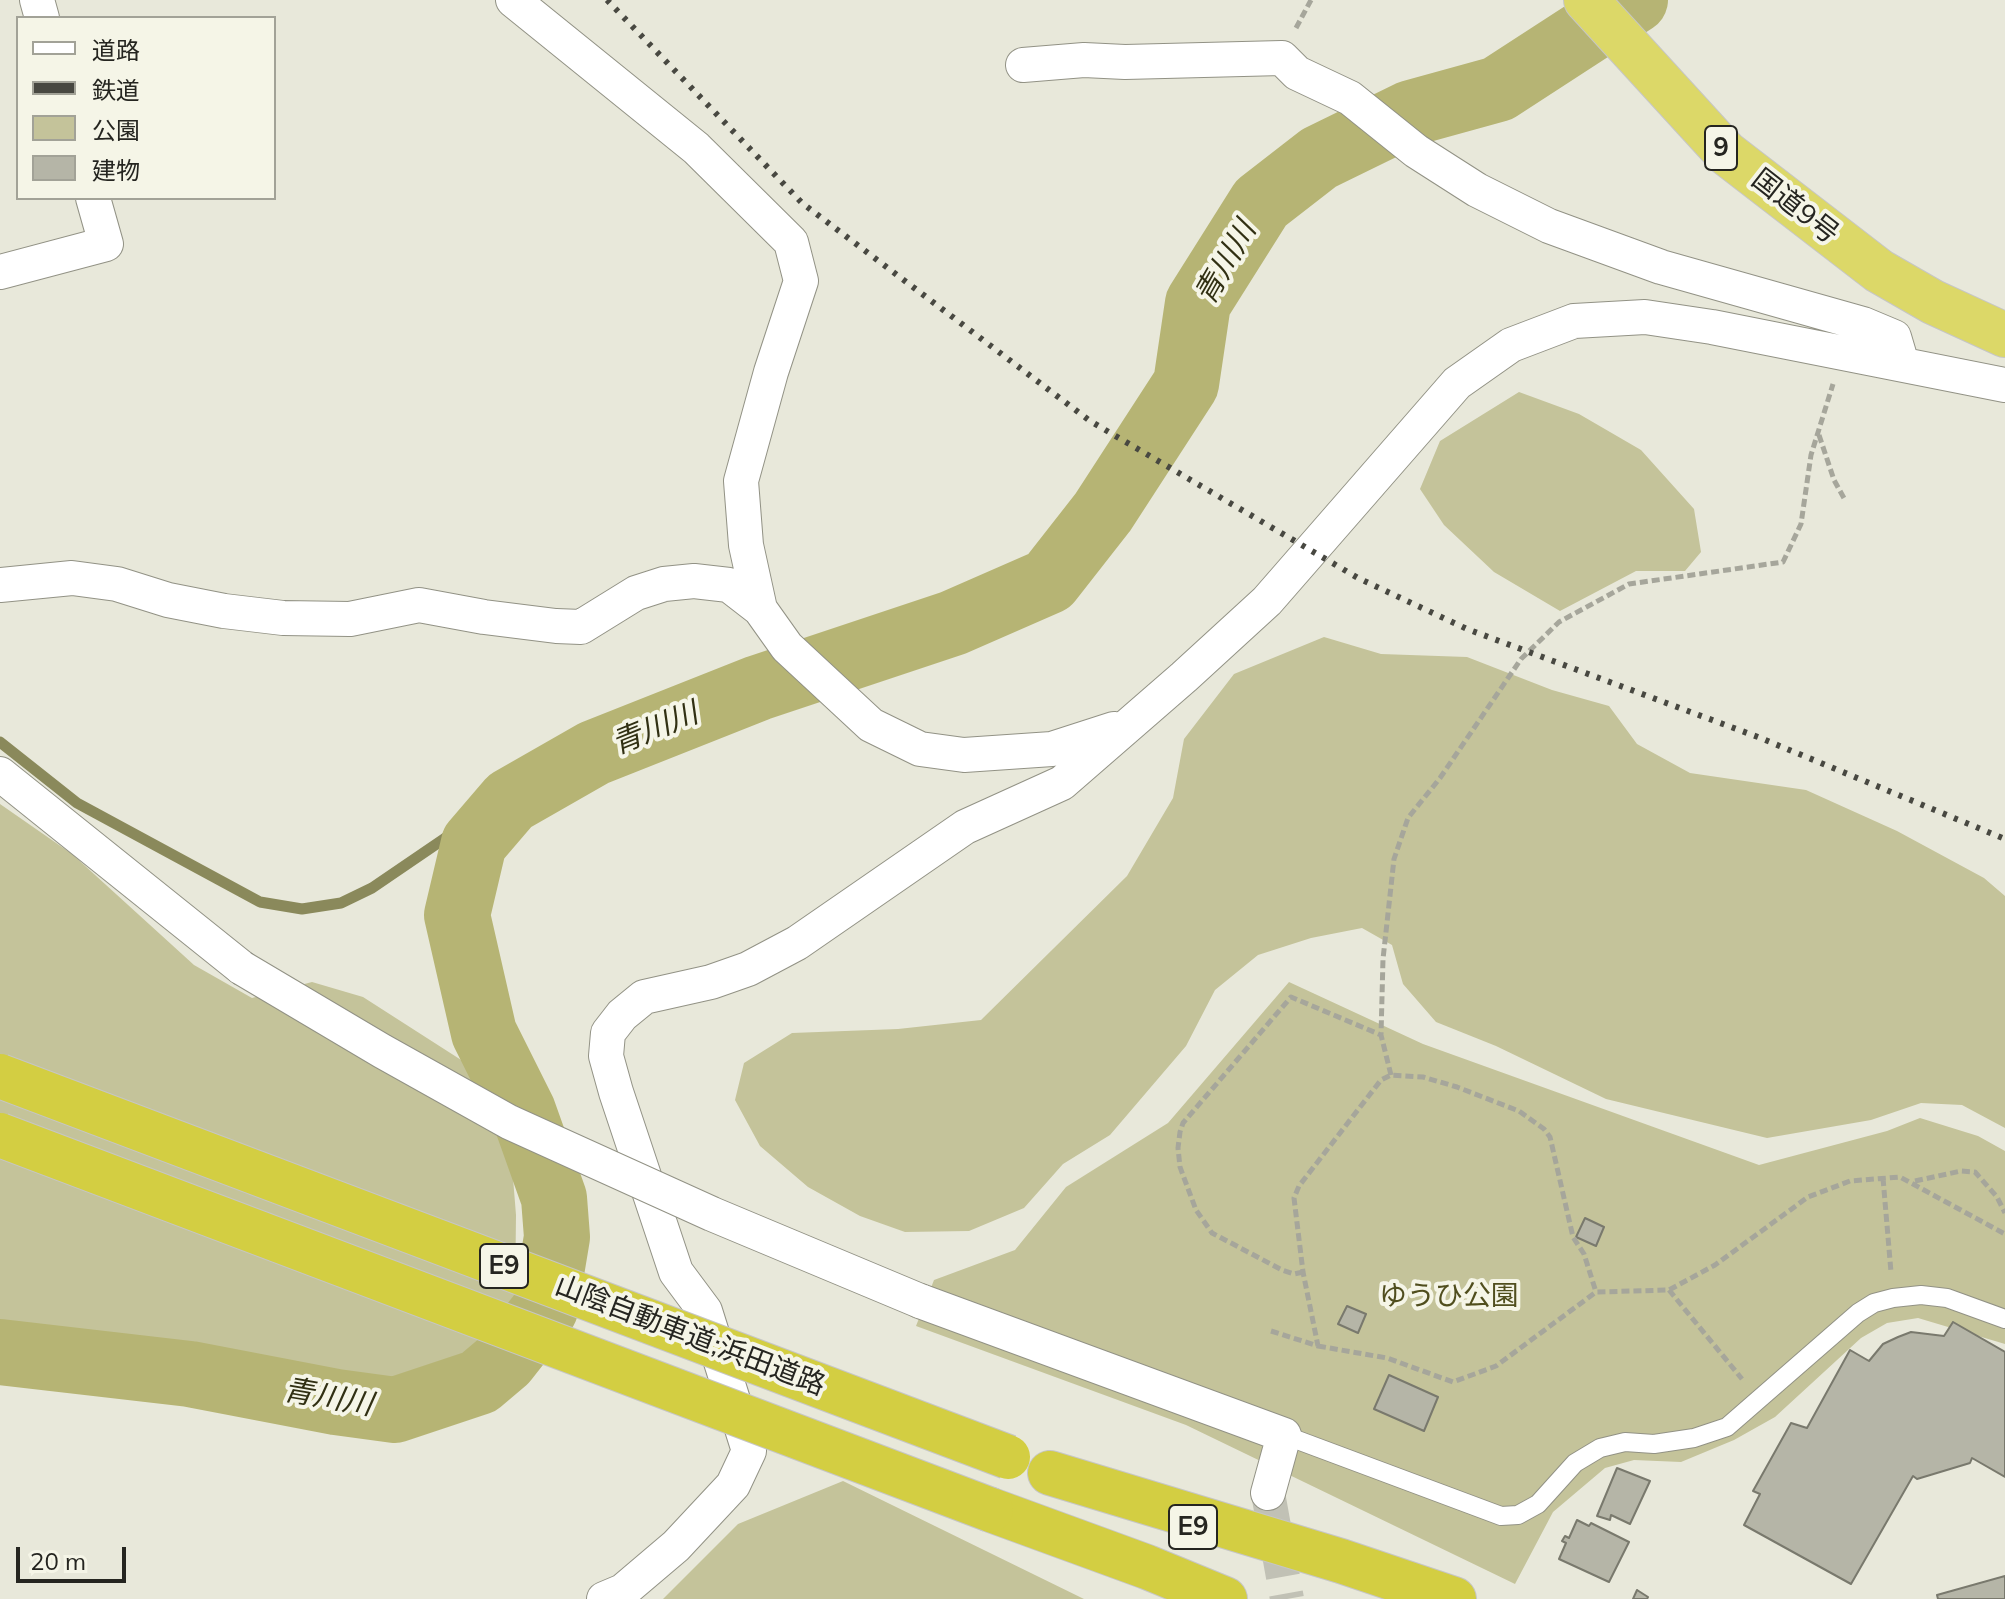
<!DOCTYPE html>
<html>
<head>
<meta charset="utf-8">
<style>
  body { margin:0 }
  #map { position:relative; width:2005px; height:1599px; overflow:hidden; background:#e8e8da; font-family:Mulish,"Noto Sans JP",sans-serif }
  canvas { display:block }
  .legend { position:absolute; left:16px; top:16px; width:260px; height:184px; box-sizing:border-box; background:#f5f5e7; border:2px solid #a2a297; margin:0; padding:10px 14px; list-style:none; font-size:24px; color:#252520 }
  .legend li { display:flex; align-items:center; gap:16px; height:40px }
  .legend b { width:40px; border:2px solid #a2a297 }
  .scale { position:absolute; left:16px; top:1547px; width:110px; height:36px; box-sizing:border-box; border:4px solid #252520; border-top:0; padding-left:10px; font-size:24px; line-height:28px; white-space:nowrap; color:#252520; -webkit-text-stroke:6px #f5f5e7; paint-order:stroke }
</style>
</head>
<body>
<div id="map">
<canvas width="2005" height="1599"></canvas>
<ul class="legend">
<li><b style="height:10px;background:#fff"></b>道路</li>
<li><b style="height:10px;background:#484841"></b>鉄道</li>
<li><b style="height:22px;background:#c4c39a"></b>公園</li>
<li><b style="height:22px;background:#b5b5a7"></b>建物</li>
</ul>
<div class="scale">20 m</div>
</div>
<script>
const c = document.querySelector('canvas').getContext('2d');
c.lineJoin = 'round';
function fill(path, color) { c.fillStyle = color; c.fill(path, 'evenodd'); }
const shape = rows => new Path2D(rows.map(r => 'M' + r).join(''));
function strokePath(path, color, width, dash) { c.strokeStyle = color; c.lineWidth = width; c.lineCap = dash ? 'butt' : 'round'; c.setLineDash(dash || []); c.stroke(path); }
function drawText(font, color, halo, rows, align = 'center') {
  c.font = font + ' Mulish,"Noto Sans JP",sans-serif'; c.lineWidth = 8; c.setLineDash([]); c.textBaseline = 'middle'; c.strokeStyle = halo; c.fillStyle = color; for (const [text, x, y, turn = 0] of rows) {
    c.save(); c.translate(x, y); c.rotate((+turn || 0) * Math.PI / 180); c.textAlign = isNaN(turn) ? turn : align; if (halo) c.strokeText(text, 0, 0); c.fillText(text, 0, 0); c.restore();
  }
}
fill(shape([
  [1519,392,1579,414,1641,450,1694,509,1701,552,1685,571,1636,571,1560,611,1494,572,1444,525,1420,489,1440,441],
  [1324,637,1381,654,1467,657,1552,690,1609,706,1637,744,1690,773,1806,790,1897,831,1984,878,2005,896,2005,1128,1962,1105,1921,1103,1871,1120,1767,1138,1606,1099,1496,1046,1436,1022,1403,984,1392,945,1362,928,1311,938,1258,955,1215,990,1186,1046,1110,1135,1063,1164,1024,1208,969,1231,905,1232,860,1216,808,1187,760,1146,735,1100,744,1063,792,1033,898,1029,981,1020,1127,876,1173,798,1184,739,1234,674],
  [0,804,72,854,194,965,252,998,312,982,363,997,469,1065,515,1156,513,1178,516,1215,515,1301,489,1347,440,1376,398,1393,320,1374,0,1325],
  [1289,982,1423,1044,1759,1165,1887,1131,1920,1118,1978,1136,2005,1151,2005,1344,1918,1318,1887,1323,1861,1338,1775,1417,1734,1440,1681,1462,1634,1460,1605,1468,1553,1512,1515,1584,1186,1425,916,1326,934,1280,1015,1250,1066,1187,1168,1123],
  [843,1481,1084,1599,663,1599,738,1524]
]), '#c4c39a');
strokePath(shape([
  [0,742,77,803,260,902,302,909,341,903,372,888,482,813,510,801]
]), '#8a895b', 11);
strokePath(shape([
  [0,1352,190,1374,336,1402,395,1410,479,1382,505,1360,545,1309,557,1237,554,1198,523,1111,484,1033,457,915,474,843,510,801,594,753,758,688,953,623,1049,581,1103,512,1186,384,1198,303,1261,203,1319,158,1411,113,1498,89,1635,0]
]), '#b6b474', 66);
const building = shape([
  [1585,1218,1604,1227,1596,1246,1576,1237,1585,1218],
  [1347,1306,1366,1314,1358,1333,1338,1324,1347,1306],
  [1953,1322,2005,1352,2005,1477,1972,1458,1970,1463,1917,1479,1913,1476,1851,1584,1744,1525,1760,1494,1753,1491,1791,1423,1807,1428,1850,1350,1869,1361,1883,1344,1898,1337,1911,1332,1944,1336,1953,1322],
  [1389,1375,1438,1397,1424,1431,1374,1409,1389,1375],
  [1617,1468,1650,1481,1630,1524,1611,1515,1610,1520,1597,1516,1617,1468],
  [1577,1520,1589,1526,1591,1523,1629,1542,1609,1582,1559,1559,1566,1543,1562,1541,1565,1536,1569,1538,1577,1520],
  [2005,1576,2005,1599,1938,1599,1937,1595,2005,1576],
  [1637,1590,1648,1597,1647,1599,1633,1599,1637,1590]
]);
fill(building, '#b5b5a7');
strokePath(building, '#79796d', 2);
strokePath(shape([
  [1268,1493,1287,1599]
]), '#c1c1b5', 34, [34, 17]);
const service = shape([
  [1284,1435,1501,1516,1518,1515,1538,1504,1575,1463,1600,1448,1625,1442,1654,1444,1694,1438,1727,1427,1858,1313,1874,1303,1893,1298,1921,1295,1947,1298,2005,1319]
]);
const minor = shape([
  [37,0,42,18],
  [513,0,696,148,791,242,801,281,771,372,741,481,746,545,760,609],
  [1023,65,1084,60,1125,62,1282,58,1297,73,1350,98,1416,151,1477,190,1549,226,1661,267,1863,324,1894,337,1902,364],
  [0,272,106,244,93,198],
  [0,585,72,578,117,584,168,600,224,611,283,618,350,619,419,605,484,617,556,626,581,627,636,593,664,584,694,581,729,585,760,609,787,647,871,725,920,749,964,755,1052,749,1114,729],
  [0,774,242,968],
  [920,1301,1284,1435,1268,1493],
  [604,1599,623,1591,676,1546,733,1485,749,1451,705,1311,676,1272,616,1092,606,1056,608,1033,622,1015,644,997,711,982,748,969,797,943,965,827,1062,783,1184,677,1267,601,1457,383,1511,345,1574,321,1645,317,1712,327,2005,385]
]);
const trunk = shape([
  [1586,0,1726,153,1879,271,1933,302,2005,335]
]);
const motorway = shape([
  [1050,1473,1341,1561,1454,1599],
  [991,1510,1147,1567,1225,1599]
]);
strokePath(service, '#929285', 20);
strokePath(minor, '#929285', 36);
strokePath(trunk, '#c6c6c5', 46);
strokePath(motorway, '#c6c6c5', 46);
strokePath(shape([
  [1296,28,1311,0],
  [1819,435,1834,480,1845,500],
  [1391,1075,1381,1035,1383,959,1394,859,1408,818,1440,778,1521,659,1559,622,1629,584,1783,562,1801,524,1811,455,1833,384],
  [1883,1178,1891,1272],
  [1915,1181,1961,1171,1975,1172,1997,1197,2005,1213],
  [1303,1272,1294,1274,1282,1270,1212,1233,1196,1210,1180,1167,1178,1148,1180,1132,1183,1123,1291,997,1381,1035],
  [1669,1290,1742,1379],
  [1271,1331,1318,1346,1303,1272,1294,1198,1299,1186,1381,1080,1391,1075,1423,1077,1457,1087,1519,1111,1544,1129,1550,1137,1573,1237,1584,1254,1596,1292],
  [1318,1346,1387,1358,1453,1382,1496,1366,1596,1292,1669,1290,1715,1265,1808,1197,1850,1181,1900,1177,2005,1234]
]), '#a6a69b', 5, [8, 4]);
strokePath(service, '#fff', 18);
strokePath(minor, '#fff', 34);
strokePath(trunk, '#dcd868', 44);
strokePath(motorway, '#d3ce42', 44);
strokePath(shape([
  [607,0,802,203,1090,421,1358,578,1467,629,1758,737,2005,839]
]), '#484841', 6, [4, 8]);
const minorBridge = shape([
  [242,968,382,1051,509,1122,712,1214,920,1301]
]);
const motorwayBridge = shape([
  [0,1076,1008,1457],
  [0,1135,991,1510]
]);
strokePath(minorBridge, '#929285', 36, []);
strokePath(motorwayBridge, '#c6c6c5', 46, []);
strokePath(minorBridge, '#fff', 34);
strokePath(motorwayBridge, '#d3ce42', 44);
for (const [x, y, w] of [
  [1721,148,32],
  [504,1266,48],
  [1193,1527,48]
]) { const box = new Path2D(); box.roundRect(x - w / 2, y - 22, w, 44, 6); c.fillStyle = '#f5f5e7'; c.fill(box); strokePath(box, '#252520', 2); }
drawText('bold 26px', '#252520', null, [
  ["9",1721,148],
  ["E9",504,1266],
  ["E9",1193,1527]
]);
drawText('28px', '#252520', '#f5f5e7', [
  ["国道9号",1795,207,38],
  ["山陰自動車道;浜田道路",690,1336,21]
]);
drawText('28px', '#504e1e', '#f5f5e7', [
  ["ゆうひ公園",1449,1297]
]);
drawText('italic 30px', '#313013', '#f5f5e7', [
  ["青川川",1226,263,-60],
  ["青川川",655,729,-22],
  ["青川川",328,1398,10]
]);
</script>
</body>
</html>
